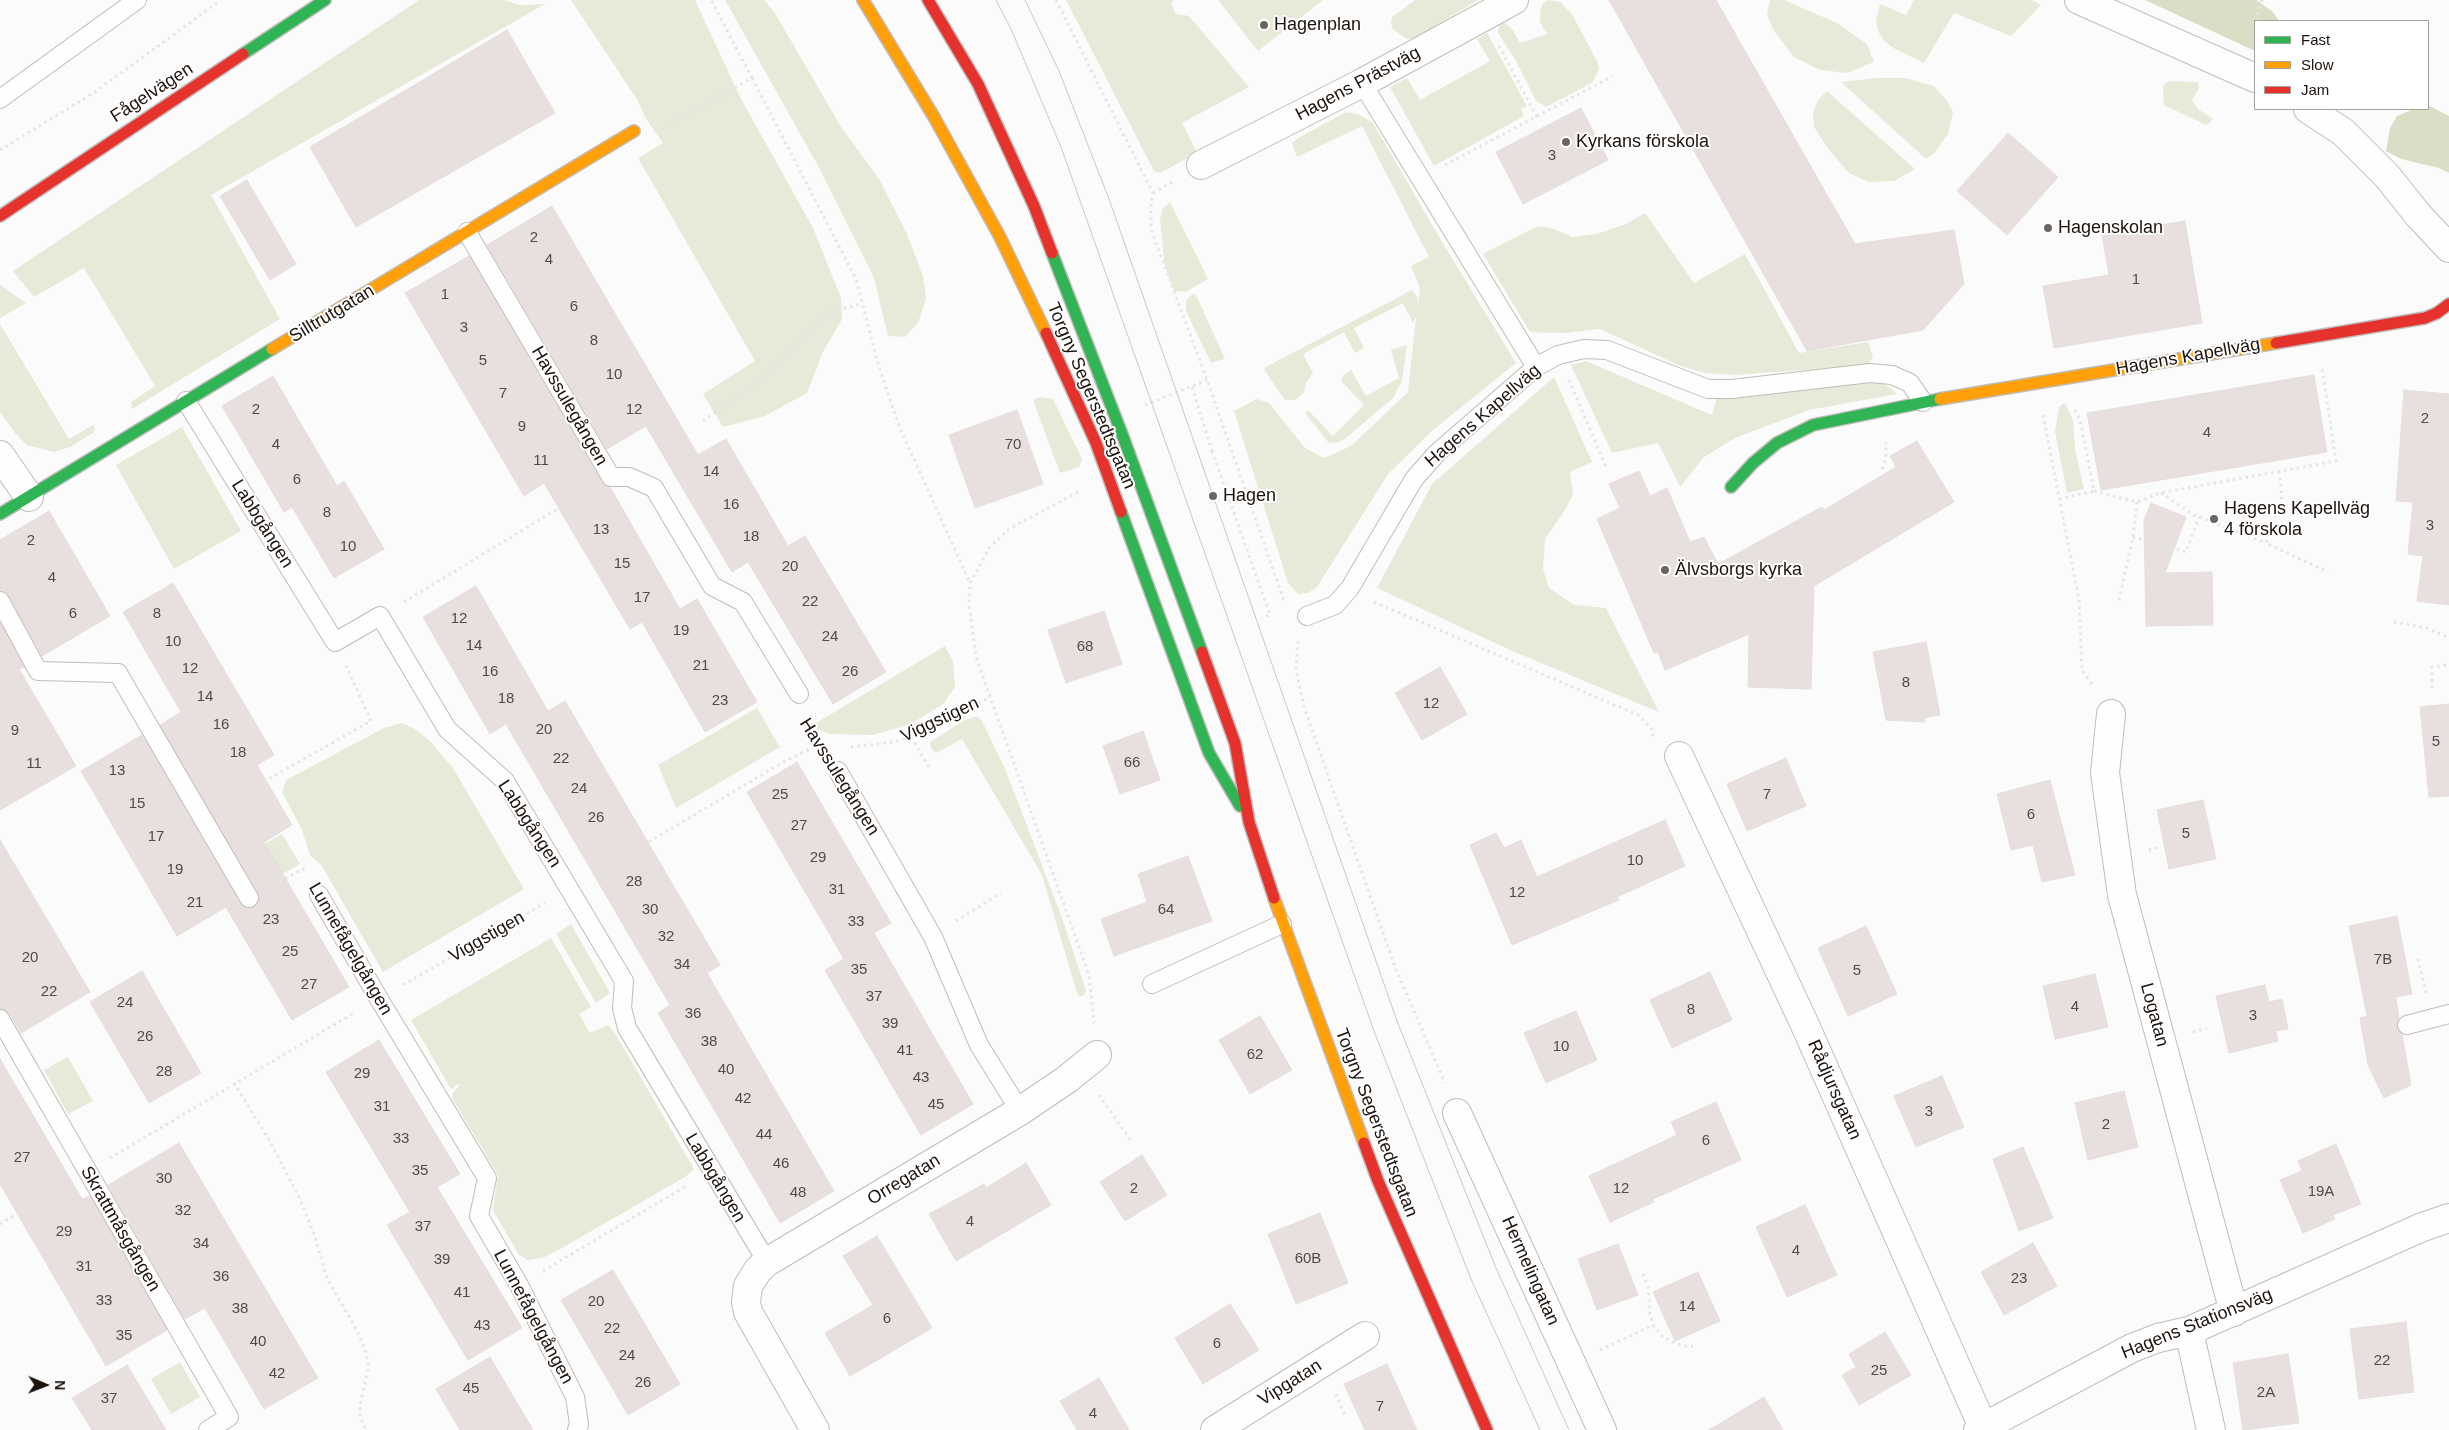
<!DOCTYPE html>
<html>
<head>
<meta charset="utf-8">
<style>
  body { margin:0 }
  #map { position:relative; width:2449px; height:1430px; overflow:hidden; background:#fbfbfb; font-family:Arial,sans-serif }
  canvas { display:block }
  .legend { position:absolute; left:2254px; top:20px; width:175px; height:90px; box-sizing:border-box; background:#fff; border:1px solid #a5a19e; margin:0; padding:6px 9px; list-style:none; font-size:15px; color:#1d130d }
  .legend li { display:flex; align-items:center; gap:10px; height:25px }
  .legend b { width:25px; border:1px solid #a5a19e }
  .north { position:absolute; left:20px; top:1360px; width:50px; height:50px; -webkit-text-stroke:4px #fff; paint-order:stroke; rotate:91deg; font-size:14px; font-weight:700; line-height:20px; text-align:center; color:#1d130d }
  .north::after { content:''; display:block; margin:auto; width:18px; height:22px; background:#1d130d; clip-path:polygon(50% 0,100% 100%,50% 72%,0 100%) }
</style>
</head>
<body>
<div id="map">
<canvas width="2449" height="1430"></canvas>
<ul class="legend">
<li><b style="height:6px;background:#30b455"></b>Fast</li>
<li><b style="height:6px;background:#ff9f0a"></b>Slow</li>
<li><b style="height:6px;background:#e5322d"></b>Jam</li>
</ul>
<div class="north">N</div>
</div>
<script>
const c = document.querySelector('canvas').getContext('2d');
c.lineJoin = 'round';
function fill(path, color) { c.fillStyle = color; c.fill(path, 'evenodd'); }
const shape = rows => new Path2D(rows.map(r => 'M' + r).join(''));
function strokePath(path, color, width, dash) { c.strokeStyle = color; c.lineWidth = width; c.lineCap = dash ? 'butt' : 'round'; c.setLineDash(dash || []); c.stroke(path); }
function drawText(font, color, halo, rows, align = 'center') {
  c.font = font + ' Arial,sans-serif'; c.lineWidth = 4; c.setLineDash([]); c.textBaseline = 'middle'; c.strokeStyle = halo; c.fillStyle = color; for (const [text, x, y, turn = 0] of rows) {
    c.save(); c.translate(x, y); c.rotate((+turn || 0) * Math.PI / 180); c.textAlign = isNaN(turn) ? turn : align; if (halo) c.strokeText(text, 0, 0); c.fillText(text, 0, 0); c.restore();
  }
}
fill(shape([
  [419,0,504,0,520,5,545,4,211,195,280,319,132,409,131,402,155,386,84,268,34,297,13,271],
  [571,0,695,0,740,97,813,228,841,298,842,319,823,352,807,393,765,416,723,427,703,394,755,361,638,158,663,143,646,119,638,101],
  [725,0,764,0,775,13,841,127,879,179,906,232,923,276,926,299,918,323,905,337,888,336,874,278,817,164],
  [1066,0,1174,0,1171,4,1176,14,1189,16,1249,87,1182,123,1197,153,1160,173,1154,171],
  [1218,0,1323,0,1258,51],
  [1415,0,1478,0,1415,39,1407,39,1393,29,1391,24,1392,17],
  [1549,0,1560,2,1572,14,1598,63,1599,69,1592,83,1546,107,1536,101,1515,59,1498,33,1499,23,1505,23,1513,30,1520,43,1547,34,1540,22,1540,11,1543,3],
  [1770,0,1784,0,1837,23,1867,44,1874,62,1847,73,1820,70,1794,57,1774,31,1767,14],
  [1914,0,2032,0,2041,5,2011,36,1954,13,1924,63,1895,49,1884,41,1878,31,1876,21,1880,4,1906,15],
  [1487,33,1527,106,1521,109,1524,116,1434,166,1390,87,1407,78,1420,100,1490,61,1477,39],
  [1877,78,1905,78,1934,86,1947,101,1953,112,1948,134,1934,153,1926,159,1841,82],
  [2169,81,2198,82,2199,88,2192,100,2198,109,2213,119,2210,123,2206,125,2164,105,2163,85],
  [1827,91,1915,169,1894,181,1868,182,1849,173,1829,150,1814,127,1813,113,1818,100],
  [1346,112,1358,114,1373,123,1445,247,1516,363,1433,430,1388,474,1317,587,1308,593,1298,594,1288,583,1234,411,1257,399,1269,403,1305,448,1324,458,1351,446,1408,392,1416,317,1413,323,1403,303,1354,328,1364,348,1355,353,1344,332,1303,354,1313,373,1306,383,1304,392,1296,400,1285,400,1264,370,1266,367,1412,290,1417,297,1418,305,1420,288,1411,266,1429,257,1362,126,1297,157,1292,143,1300,137],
  [1170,202,1208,279,1186,292,1174,291,1164,262,1160,217,1163,208],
  [1645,213,1694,283,1745,254,1799,353,1868,342,1873,357,1866,368,1844,367,1733,375,1704,373,1678,365,1600,329,1565,333,1530,332,1483,254,1538,226,1551,228,1572,237,1597,234,1628,223],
  [0,285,26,303,0,318],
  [1192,294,1196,295,1225,359,1211,363,1186,311,1186,301],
  [0,324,69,439,93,425,95,428,93,433,70,447,54,452,27,445,15,433,0,412],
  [1407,345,1402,381,1393,398,1345,439,1337,443,1328,442,1305,413,1308,410,1333,436,1364,405,1341,381,1344,375,1351,370,1366,396,1399,378,1391,350],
  [1586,361,1712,415,1718,394,1863,383,1884,383,1897,394,1809,410,1735,438,1704,457,1680,487,1658,443,1612,453,1571,365],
  [1554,377,1592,462,1570,472,1573,494,1565,510,1545,539,1543,569,1549,588,1574,605,1606,608,1659,712,1510,650,1377,588,1432,484],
  [1040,397,1053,399,1082,459,1079,467,1060,473,1033,400],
  [2062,404,2066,404,2073,421,2075,449,2084,489,2067,493,2055,432,2059,408],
  [182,427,241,531,174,569,116,465],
  [945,646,953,661,955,687,943,704,911,724,873,735,829,734,811,726],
  [757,708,780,747,676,808,658,765],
  [977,716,982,721,1006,771,1061,915,1086,990,1084,995,1080,997,1077,993,1042,875,962,739,936,753,931,748,930,742,963,721],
  [402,723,415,729,430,741,453,768,524,889,383,972,322,866,310,855,302,830,282,792,286,780,384,728],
  [282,834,300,864,264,885,255,849],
  [571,924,610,993,596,1003,556,934],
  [551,938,591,1007,579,1014,590,1033,608,1025,615,1033,694,1169,685,1177,562,1248,545,1257,528,1260,519,1255,495,1214,493,1209,498,1175,452,1098,453,1093,460,1085,459,1084,451,1089,411,1020],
  [68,1057,93,1101,68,1114,44,1070],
  [180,1362,200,1397,171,1414,151,1379]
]), '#e7ead9');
fill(shape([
  [2145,0,2256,0,2273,12,2279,21,2255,21,2255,51],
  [2428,105,2449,116,2449,173,2439,168,2401,159,2386,151,2390,128,2397,116,2414,109,2428,109]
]), '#dadec7');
const building = shape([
  [1609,0,1716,0,1855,244,1954,230,1964,284,1923,330,1807,351,1609,0],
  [507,30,555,113,356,227,310,147,507,30],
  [1581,108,1608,160,1523,204,1496,152,1581,108],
  [2008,133,2058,177,2007,235,1957,191,2008,133],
  [247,180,296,264,270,280,220,196,247,180],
  [552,206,698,455,726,439,788,546,805,536,886,672,833,704,748,562,732,572,646,426,607,449,487,245,552,206],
  [2185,221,2202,323,2054,348,2043,286,2109,275,2102,235,2185,221],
  [469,256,602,482,610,487,680,609,697,599,757,702,705,732,642,622,630,629,544,483,524,496,405,293,469,256],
  [2314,375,2327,452,2101,490,2087,413,2314,375],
  [273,376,337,486,344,481,384,549,334,578,292,507,284,512,222,406,273,376],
  [2404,390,2449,394,2449,605,2417,601,2423,556,2408,554,2413,502,2396,501,2404,390],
  [1017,410,1043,484,975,508,949,435,1017,410],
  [1917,441,1954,502,1814,586,1811,689,1748,687,1749,634,1665,670,1658,652,1654,653,1597,519,1620,508,1609,484,1639,471,1650,496,1667,488,1690,542,1704,537,1718,564,1822,507,1824,510,1896,467,1890,456,1917,441],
  [2151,503,2186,517,2165,573,2212,572,2213,625,2146,626,2144,520,2151,503],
  [49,511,110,616,42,656,9,596,0,590,0,540,49,511],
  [173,583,274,755,257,765,292,825,264,842,349,987,292,1020,226,907,177,936,81,771,142,735,240,903,249,909,258,904,258,893,160,725,181,712,123,612,173,583],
  [476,586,548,711,565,701,720,965,707,973,834,1191,780,1223,658,1013,670,1005,506,724,490,734,423,617,476,586],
  [1104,611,1122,664,1066,683,1048,630,1104,611],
  [0,623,24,667,19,669,76,766,0,810,0,623],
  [1926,642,1940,715,1924,718,1925,722,1886,720,1873,652,1926,642],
  [1440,667,1467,714,1422,740,1395,693,1440,667],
  [2449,704,2449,796,2429,797,2420,707,2449,704],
  [1143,731,1160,780,1120,794,1103,746,1143,731],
  [1786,758,1806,806,1747,831,1727,784,1786,758],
  [797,762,891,923,874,933,973,1104,921,1135,825,970,844,959,747,792,797,762],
  [2050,780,2075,875,2042,882,2033,845,2011,850,1997,794,2050,780],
  [2203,800,2216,859,2169,869,2157,810,2203,800],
  [1665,820,1685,866,1617,897,1619,900,1512,945,1470,845,1496,833,1504,848,1521,840,1537,877,1665,820],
  [0,840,90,992,21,1033,9,1013,0,1008,0,840],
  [1188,856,1212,921,1114,956,1101,919,1147,902,1138,874,1188,856],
  [2397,916,2412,994,2396,997,2399,1018,2397,1027,2402,1034,2411,1085,2384,1098,2368,1065,2360,1018,2367,1016,2349,926,2397,916],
  [1866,926,1897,994,1848,1016,1818,948,1866,926],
  [142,971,201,1073,149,1103,90,1002,142,971],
  [1710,972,1732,1020,1672,1048,1650,1000,1710,972],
  [2095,974,2108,1027,2055,1039,2043,986,2095,974],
  [2265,985,2269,1002,2282,999,2288,1029,2276,1031,2278,1041,2229,1053,2216,996,2265,985],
  [1576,1011,1597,1060,1546,1083,1524,1033,1576,1011],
  [1260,1016,1292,1070,1250,1094,1219,1040,1260,1016],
  [379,1040,460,1174,437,1187,522,1328,468,1360,387,1225,410,1212,326,1072,379,1040],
  [0,1059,82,1199,90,1196,167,1330,106,1366,0,1184,0,1059],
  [1942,1076,1964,1127,1916,1147,1894,1096,1942,1076],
  [2124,1091,2138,1147,2088,1160,2075,1103,2124,1091],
  [1716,1102,1741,1160,1653,1199,1654,1202,1610,1222,1589,1176,1677,1135,1671,1122,1716,1102],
  [179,1143,318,1378,264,1409,205,1308,185,1319,108,1185,179,1143],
  [2336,1144,2361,1204,2333,1215,2335,1219,2303,1233,2280,1180,2302,1171,2298,1161,2336,1144],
  [2023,1147,2053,1218,2019,1231,1993,1159,2023,1147],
  [1142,1155,1167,1195,1125,1221,1100,1182,1142,1155],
  [1026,1163,1051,1205,956,1261,929,1214,984,1184,986,1188,1026,1163],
  [1805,1205,1837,1275,1787,1297,1756,1227,1805,1205],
  [1320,1213,1348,1283,1296,1304,1268,1234,1320,1213],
  [877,1236,932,1328,850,1376,825,1333,873,1305,843,1256,877,1236],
  [2033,1243,2057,1286,2004,1315,1981,1272,2033,1243],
  [1618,1244,1638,1295,1597,1310,1578,1259,1618,1244],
  [613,1270,680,1384,628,1415,561,1300,613,1270],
  [1698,1272,1720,1321,1675,1341,1653,1292,1698,1272],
  [1230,1304,1259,1350,1203,1384,1175,1338,1230,1304],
  [2406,1322,2414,1392,2359,1399,2350,1329,2406,1322],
  [1885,1332,1911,1375,1859,1405,1842,1375,1856,1367,1849,1354,1885,1332],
  [2288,1354,2299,1423,2243,1430,2233,1363,2288,1354],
  [490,1357,533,1430,460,1430,436,1389,490,1357],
  [1387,1364,1417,1430,1365,1430,1344,1384,1387,1364],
  [127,1365,166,1430,92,1430,72,1398,127,1365],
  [1099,1378,1129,1430,1077,1430,1060,1401,1099,1378],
  [1764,1397,1783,1430,1709,1430,1764,1397]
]);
fill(building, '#e7e0df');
strokePath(building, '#e5dedd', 1);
const lane = shape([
  [1362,83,1536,367],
  [0,99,137,0],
  [467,232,611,477,629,477,654,488,712,586,743,602,799,694],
  [186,401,335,642,380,616,447,729,505,781,624,981,622,1008,627,1028,767,1262],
  [0,601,38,671,118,673,249,898],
  [1307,616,1335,605,1350,588,1414,479,1437,453,1536,367,1558,355,1584,349,1607,350,1708,389,1732,389,1870,373,1892,375,1910,383,1923,402],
  [838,771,933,937,979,1045,1020,1111],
  [319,895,379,999,487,1178,479,1216,519,1285,575,1397,579,1424,577,1430],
  [1152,984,1282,924],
  [0,1019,229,1417,208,1430],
  [2407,1025,2449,1014]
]);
const street = shape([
  [2079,0,2255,78],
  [2308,109,2343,132,2387,176,2419,216,2449,248],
  [1201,165,1362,83,1514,0],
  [0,455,29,497],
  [2111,714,2105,773,2122,895,2234,1312],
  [1679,756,1805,1025,1983,1427],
  [1457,1113,1602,1430],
  [2189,1331,2211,1430],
  [815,1430,748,1312,746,1302,748,1286,758,1270,767,1262,1020,1111,1066,1080,1097,1055],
  [1215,1430,1365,1336],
  [1978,1430,2132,1348,2158,1338,2189,1331,2420,1228,2449,1218]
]);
const fast = shape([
  [243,54,325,0],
  [1052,253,1122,434,1202,652],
  [1731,487,1753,463,1777,443,1813,425,1940,399],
  [1121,512,1209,753,1240,806],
  [0,514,272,349]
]);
const slow = shape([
  [863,0,934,117,1000,237,1046,333],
  [272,349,634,131],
  [1940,399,2276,343],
  [1274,898,1364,1143]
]);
const jam = shape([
  [928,0,978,84,1034,206,1052,253],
  [0,216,243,54],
  [1046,333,1096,443,1121,512],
  [2276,343,2425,318,2437,313,2449,304],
  [1202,652,1235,743,1249,822,1274,898],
  [1364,1143,1378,1181,1487,1430]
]);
strokePath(lane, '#c1bcb9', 20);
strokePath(street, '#c1bcb9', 30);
strokePath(fast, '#c1bcb9', 14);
strokePath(slow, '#c1bcb9', 14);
strokePath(jam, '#c1bcb9', 14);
strokePath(shape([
  [1056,0,1153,193,1151,203,1151,229,1207,380,1284,601],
  [2258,21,2258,11,2262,0],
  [1499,46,1537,117],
  [752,78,856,279,879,367,899,426,970,583],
  [667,126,752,78,711,0],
  [0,150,95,92,221,0],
  [1445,165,1613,76],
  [1153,193,1174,181],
  [1569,380,1607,469],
  [1192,387,1212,451,1208,452],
  [1145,405,1207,380],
  [2043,415,2079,600,2082,670,2094,687],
  [703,421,770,373,788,353,829,313,863,303],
  [1212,451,1270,615,1262,619],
  [1882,469,1886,459,1886,442],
  [2279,471,2282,497,2266,543,2328,572],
  [2094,491,2137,502,2160,493,2336,461,2322,368],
  [1078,492,1009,529,990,547,970,583,969,603,976,657,1089,975,1094,1023],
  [2161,493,2194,515,2266,543],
  [2059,499,2094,491,2080,419,2075,410],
  [2133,537,2186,552,2199,517],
  [2119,600,2133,537,2137,502],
  [404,602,587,491],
  [1374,602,1638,715,1652,729,1653,736],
  [2394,622,2427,628,2449,638],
  [1298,641,1296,670,1304,707,1395,967,1445,1083],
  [2432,688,2432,667,2449,665],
  [802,722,818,746],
  [911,737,929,767],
  [851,747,894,742,921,734,990,697],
  [224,804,371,721,346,666],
  [2149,850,2161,847],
  [593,875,787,760,818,745,825,746],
  [274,885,303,869,306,873],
  [956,921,1001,893],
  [2418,959,2426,993],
  [403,985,545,903],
  [2193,1032,2207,1028],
  [234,1083,268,1138,300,1199,314,1234,327,1278,355,1327,365,1349,369,1366,360,1404,360,1416,366,1430],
  [1099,1095,1131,1141],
  [110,1158,354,1013],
  [0,1224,64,1186],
  [543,1271,688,1185],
  [1643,1274,1648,1287,1650,1314,1653,1325],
  [1600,1350,1653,1325,1662,1336,1670,1341,1683,1346,1693,1346],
  [1336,1394,1345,1416]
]), '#e5e5e5', 3, [2.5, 4]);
strokePath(lane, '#fefefe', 18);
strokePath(street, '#fefefe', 28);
strokePath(fast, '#30b455', 11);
strokePath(slow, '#ff9f0a', 11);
strokePath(jam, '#e5322d', 11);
strokePath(shape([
  [996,0,1011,29,1061,147,1374,1031,1471,1279,1540,1430],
  [1025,0,1059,71,1109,199,1397,1021,1496,1268,1569,1430]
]), '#c9c8c7', 1);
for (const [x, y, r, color] of [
  [1264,25,5,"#6b6460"],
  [1566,142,5,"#6b6460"],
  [2048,228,5,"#6b6460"],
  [1213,496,5,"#6b6460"],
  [2214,519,5,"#6b6460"],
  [1665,570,5,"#6b6460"]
]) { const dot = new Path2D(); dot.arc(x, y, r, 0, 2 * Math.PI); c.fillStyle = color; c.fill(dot); strokePath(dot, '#fff', 2); }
drawText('15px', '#534a45', null, [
  ["3",1552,156],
  ["2",534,238],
  ["4",549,260],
  ["1",2136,280],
  ["1",445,295],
  ["6",574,307],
  ["3",464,328],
  ["8",594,341],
  ["5",483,361],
  ["10",614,375],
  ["7",503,394],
  ["2",256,410],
  ["12",634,410],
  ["2",2425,419],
  ["9",522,427],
  ["4",2207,433],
  ["4",276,445],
  ["70",1013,445],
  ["11",541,461],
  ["14",711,472],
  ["6",297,480],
  ["16",731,505],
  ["8",327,513],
  ["3",2430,526],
  ["13",601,530],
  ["18",751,537],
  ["2",31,541],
  ["10",348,547],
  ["15",622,564],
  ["20",790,567],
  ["4",52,578],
  ["17",642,598],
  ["22",810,602],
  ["6",73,614],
  ["8",157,614],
  ["12",459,619],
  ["19",681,631],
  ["24",830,637],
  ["10",173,642],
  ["14",474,646],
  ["68",1085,647],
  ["21",701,666],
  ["12",190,669],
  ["16",490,672],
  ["26",850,672],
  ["8",1906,683],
  ["14",205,697],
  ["18",506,699],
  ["23",720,701],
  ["12",1431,704],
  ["16",221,725],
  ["20",544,730],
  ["9",15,731],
  ["5",2436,742],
  ["18",238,753],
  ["22",561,759],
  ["66",1132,763],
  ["11",34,764],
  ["13",117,771],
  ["24",579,789],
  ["25",780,795],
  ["7",1767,795],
  ["15",137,804],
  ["6",2031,815],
  ["26",596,818],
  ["27",799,826],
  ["5",2186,834],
  ["17",156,837],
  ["29",818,858],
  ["10",1635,861],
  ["19",175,870],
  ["28",634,882],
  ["31",837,890],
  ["12",1517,893],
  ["21",195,903],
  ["30",650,910],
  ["64",1166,910],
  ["23",271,920],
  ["33",856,922],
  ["32",666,937],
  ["25",290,952],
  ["20",30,958],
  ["7B",2383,960],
  ["34",682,965],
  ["35",859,970],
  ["5",1857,971],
  ["27",309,985],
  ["22",49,992],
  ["37",874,997],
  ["24",125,1003],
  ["4",2075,1007],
  ["8",1691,1010],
  ["36",693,1014],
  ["3",2253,1016],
  ["39",890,1024],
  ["26",145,1037],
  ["38",709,1042],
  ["10",1561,1047],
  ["41",905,1051],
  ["62",1255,1055],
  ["40",726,1070],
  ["28",164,1072],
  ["29",362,1074],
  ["43",921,1078],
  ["42",743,1099],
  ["45",936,1105],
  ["31",382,1107],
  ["3",1929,1112],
  ["2",2106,1125],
  ["44",764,1135],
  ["33",401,1139],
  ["6",1706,1141],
  ["27",22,1158],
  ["46",781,1164],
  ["35",420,1171],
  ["30",164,1179],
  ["2",1134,1189],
  ["12",1621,1189],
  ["19A",2321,1192],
  ["48",798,1193],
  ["32",183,1211],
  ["4",970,1222],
  ["37",423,1227],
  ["29",64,1232],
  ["34",201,1244],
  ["4",1796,1251],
  ["60B",1308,1259],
  ["39",442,1260],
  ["31",84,1267],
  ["36",221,1277],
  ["23",2019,1279],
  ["41",462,1293],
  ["33",104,1301],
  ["20",596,1302],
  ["14",1687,1307],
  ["38",240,1309],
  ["6",887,1319],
  ["43",482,1326],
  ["22",612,1329],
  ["35",124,1336],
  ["40",258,1342],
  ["6",1217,1344],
  ["24",627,1356],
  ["22",2382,1361],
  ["25",1879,1371],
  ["42",277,1374],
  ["26",643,1383],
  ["45",471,1389],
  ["2A",2266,1393],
  ["37",109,1399],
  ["7",1380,1407],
  ["4",1093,1414]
]);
drawText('18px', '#1d130d', '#fff', [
  ["Hagenplan",1274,25],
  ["Kyrkans förskola",1576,142],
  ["Hagenskolan",2058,228],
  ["Hagen",1223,496],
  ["Hagens Kapellväg",2224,509],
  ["4 förskola",2224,530],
  ["Älvsborgs kyrka",1675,570]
], 'left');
drawText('18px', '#1d130d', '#fff', [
  ["Hagens Prästväg",1358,84,-28],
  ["Fågelvägen",152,93,-33],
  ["Silltrutgatan",332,314,-31],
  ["Hagens Kapellväg",2188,357,-10],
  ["Torgny Segerstedtsgatan",1091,396,67],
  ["Havssulegången",569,406,60],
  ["Hagens Kapellväg",1483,416,-41],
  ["Labbgången",262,524,58],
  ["Viggstigen",940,720,-25],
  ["Havssulegången",839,777,58],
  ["Labbgången",529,824,57],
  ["Viggstigen",487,937,-30],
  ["Lunnefågelgången",350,949,60],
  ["Logatan",2154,1015,75],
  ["Rådjursgatan",1834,1090,66],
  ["Torgny Segerstedtsgatan",1376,1123,69],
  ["Labbgången",715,1178,59],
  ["Orregatan",904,1180,-31],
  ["Skrattmåsgången",120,1229,60],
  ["Hermelingatan",1530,1271,66],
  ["Lunnefågelgången",533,1317,62],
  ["Hagens Stationsväg",2197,1324,-22],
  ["Vipgatan",1290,1383,-32]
]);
</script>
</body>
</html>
